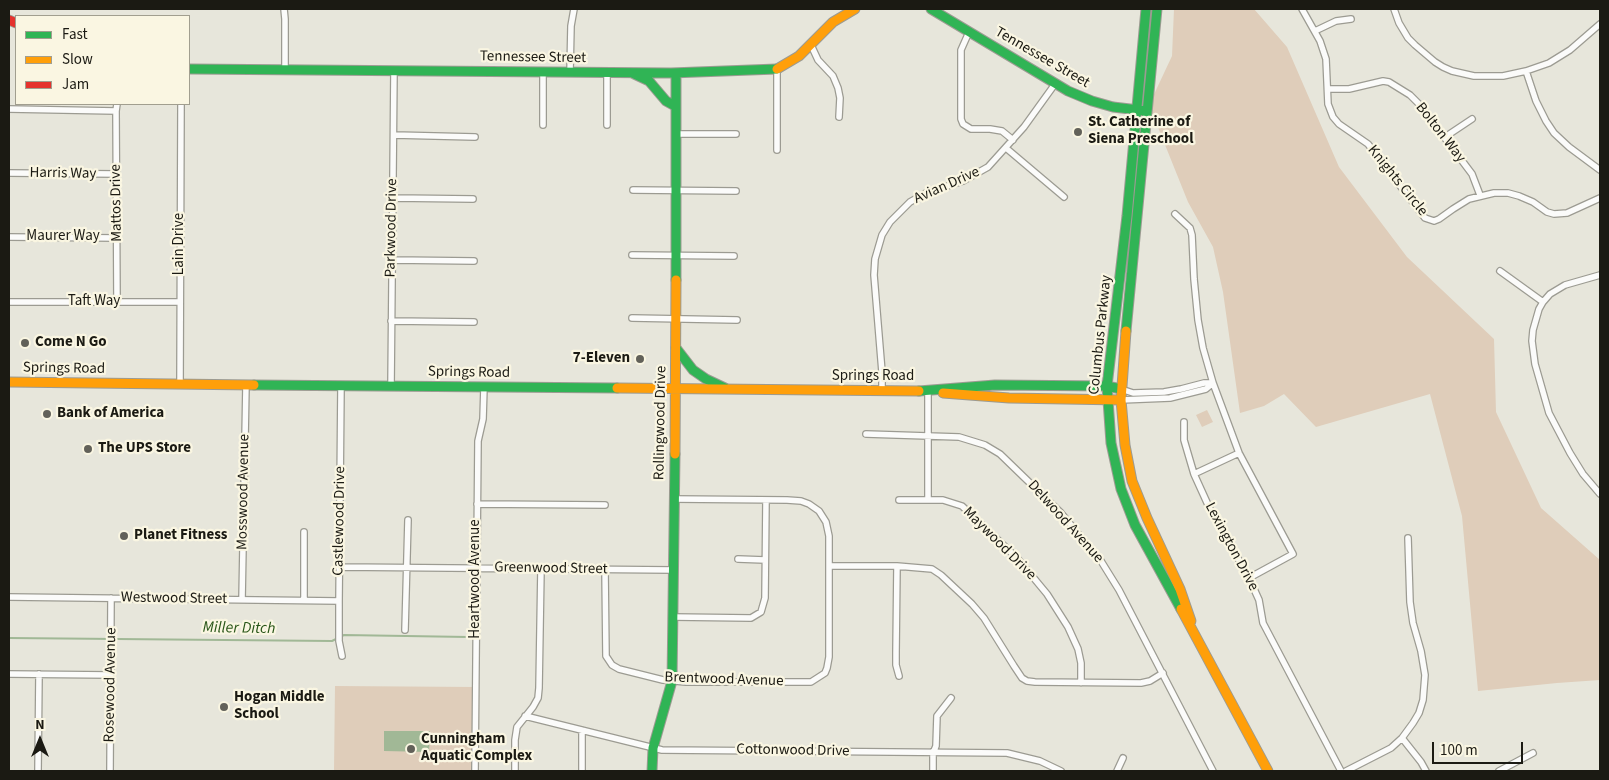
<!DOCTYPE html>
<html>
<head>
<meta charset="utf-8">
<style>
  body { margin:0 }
  #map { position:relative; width:1609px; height:780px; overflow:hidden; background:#e7e6db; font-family:"Source Sans 3",sans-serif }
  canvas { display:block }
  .frame { position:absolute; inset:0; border:10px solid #1b1a13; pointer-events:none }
  .legend { position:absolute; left:15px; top:15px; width:175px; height:90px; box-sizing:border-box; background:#faf6e2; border:1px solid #a19e8f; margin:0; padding:6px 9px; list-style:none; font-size:15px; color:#1b1a13 }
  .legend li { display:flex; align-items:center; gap:10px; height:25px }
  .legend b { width:25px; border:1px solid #a19e8f }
  .north { position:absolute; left:15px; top:715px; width:50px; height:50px; -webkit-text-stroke:4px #faf6e2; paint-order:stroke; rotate:0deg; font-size:14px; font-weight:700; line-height:20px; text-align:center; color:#1b1a13 }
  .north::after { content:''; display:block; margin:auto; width:18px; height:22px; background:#1b1a13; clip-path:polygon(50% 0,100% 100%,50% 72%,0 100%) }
  .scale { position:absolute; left:1432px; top:742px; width:91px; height:22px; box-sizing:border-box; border:2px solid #1b1a13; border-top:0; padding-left:6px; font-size:15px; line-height:18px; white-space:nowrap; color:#1b1a13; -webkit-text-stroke:4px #faf6e2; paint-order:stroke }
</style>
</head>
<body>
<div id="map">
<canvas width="1609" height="780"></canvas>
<div class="frame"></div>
<ul class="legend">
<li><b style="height:6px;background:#30b455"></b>Fast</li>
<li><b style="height:6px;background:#ff9f0a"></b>Slow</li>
<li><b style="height:6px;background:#e5322d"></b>Jam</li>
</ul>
<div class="north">N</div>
<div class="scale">100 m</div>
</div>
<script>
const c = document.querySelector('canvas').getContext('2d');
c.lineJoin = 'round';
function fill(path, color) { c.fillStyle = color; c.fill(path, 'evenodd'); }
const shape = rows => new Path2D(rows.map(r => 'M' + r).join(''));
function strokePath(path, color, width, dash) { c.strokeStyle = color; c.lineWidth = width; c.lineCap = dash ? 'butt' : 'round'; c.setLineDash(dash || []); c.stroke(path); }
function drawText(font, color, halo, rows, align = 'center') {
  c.font = font + ' "Source Sans 3",sans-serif'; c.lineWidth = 4.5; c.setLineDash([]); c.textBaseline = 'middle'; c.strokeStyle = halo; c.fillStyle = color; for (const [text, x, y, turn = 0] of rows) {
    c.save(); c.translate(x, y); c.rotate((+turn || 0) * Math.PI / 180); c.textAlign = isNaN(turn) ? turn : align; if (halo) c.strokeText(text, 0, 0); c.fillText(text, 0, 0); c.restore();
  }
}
fill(shape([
  [1174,9,1254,9,1287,47,1339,167,1407,257,1494,339,1496,412,1541,508,1600,560,1600,680,1557,683,1478,691,1462,516,1430,394,1316,427,1284,394,1264,406,1240,413,1223,292,1213,247,1188,202,1149,105,1172,56],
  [1207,410,1213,422,1202,427,1196,415],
  [335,686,476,687,475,771,334,771]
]), '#dfcdba');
fill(shape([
  [384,731,430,731,429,752,384,751]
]), '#a1b896');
strokePath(shape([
  [9,638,332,641,344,635,468,637]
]), '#a1b896', 2);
const street = shape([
  [284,9,285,19,285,69],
  [1302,9,1320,41,1326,59,1328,104,1333,117,1339,124,1368,144,1425,218,1434,221,1439,219,1453,209,1469,199,1494,193,1508,193,1519,196,1533,202,1547,212,1554,214,1567,213,1600,198],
  [1394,9,1399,23,1408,38,1415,45,1435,62,1443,67,1452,71,1474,76,1503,76,1526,71,1549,63,1570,50,1600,24],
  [1315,31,1336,21,1351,19],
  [969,32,961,50,961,119,963,124,971,129,990,129,1002,131,1013,140],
  [811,45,818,60,833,76,838,88,840,98,839,117],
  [777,69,777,150],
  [1526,71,1536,101,1546,121,1554,133,1569,147,1600,170],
  [570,72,571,26,574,9],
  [1328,89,1349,89,1383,81,1389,82,1410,95,1420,105,1472,174,1480,195],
  [117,104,116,111,117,302],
  [9,109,116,111],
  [543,125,543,72],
  [607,125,607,72],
  [677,134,736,134],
  [394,135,475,137],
  [1445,137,1472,119],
  [1006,148,1064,197],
  [9,173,117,174],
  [633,190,736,191],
  [393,198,473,199],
  [1175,214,1190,228,1192,235,1194,279,1198,320,1203,348,1213,383,1239,453,1293,554,1249,578],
  [9,237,118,238],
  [632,255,734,256],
  [392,260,474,261],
  [1500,271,1543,302],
  [1600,275,1565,285,1550,294,1543,302,1539,309,1533,330,1532,341,1535,364,1549,413,1570,453,1583,474,1600,494],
  [9,302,180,302],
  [632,318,737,320],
  [391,321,474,322],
  [180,384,181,104],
  [341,386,339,601,339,641,342,656],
  [391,386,394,70],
  [1121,389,1133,393,1164,392,1181,389,1204,383,1213,383],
  [882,391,882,372,874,275,875,259,882,235,890,222,910,202,926,193,963,181,988,167,1024,127,1055,84],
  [928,391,928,499],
  [1121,400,1170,398,1206,389,1213,383],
  [1184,422,1184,440,1194,474],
  [866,434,959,437,985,445,1000,454,1061,513,1101,561,1119,590,1213,771],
  [1239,453,1194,474,1209,507,1249,578,1259,600,1263,623,1341,771],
  [899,500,943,500,962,506,1018,559,1047,594,1068,627,1078,649,1081,663,1081,683],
  [477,504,605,505],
  [738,559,765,560],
  [829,566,897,566,932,569,941,575,972,604,984,618,1014,666,1022,678,1027,681,1035,682,1141,683,1150,681,1163,673],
  [897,566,896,652,896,665,899,676],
  [339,567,673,570],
  [605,570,606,656,612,665,619,669,663,680,686,682,811,682,825,673,827,668,829,657,829,536,826,522,819,511,809,504,801,501,787,500,674,499],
  [9,597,339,601],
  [242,600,246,385],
  [304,600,304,532],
  [673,617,751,618,761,612,765,598,766,500],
  [405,630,408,520],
  [9,674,111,675],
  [525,716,662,750,1007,753,1040,761,1061,771],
  [1402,738,1421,762,1426,771],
  [38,771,39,674],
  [110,771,111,598],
  [475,771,478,441,483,419,484,387],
  [515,771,515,740,517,727,533,707,538,698,539,688,541,569],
  [582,771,582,730],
  [933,771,933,753,936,746,937,716,951,698],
  [1117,771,1123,758],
  [1346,771,1391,748,1402,738,1413,723,1419,713,1423,700,1425,675,1421,651,1413,623,1410,602,1408,538],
  [1499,771,1533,753]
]);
const fast = shape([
  [931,9,1068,91,1092,101,1113,107,1147,111],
  [1146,9,1127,216,1107,386,1111,443,1121,489,1135,525,1181,609],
  [189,69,671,73,777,69],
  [632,73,649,81,666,101,675,106],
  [676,73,676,280],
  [1126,331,1157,9],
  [676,348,693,370,706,379,725,388],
  [254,385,617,388],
  [919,391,995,385,1107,386,1121,389],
  [652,771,653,748,672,681,675,454]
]);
const slow = shape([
  [777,69,799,56,833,22,855,9],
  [1126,331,1121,400,1125,445,1132,481,1147,518,1180,589,1191,621],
  [9,382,254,385],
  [617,388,919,391],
  [943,393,1009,398,1121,400],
  [675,454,676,280],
  [1181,609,1268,771]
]);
const jam = shape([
  [9,20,16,23]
]);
strokePath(street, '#9c9b92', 8);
strokePath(fast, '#9c9b92', 11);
strokePath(slow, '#9c9b92', 11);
strokePath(jam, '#9c9b92', 11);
strokePath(street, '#fbfbfa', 5.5);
strokePath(fast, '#30b455', 9);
strokePath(slow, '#ff9f0a', 9);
strokePath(jam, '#e5322d', 9);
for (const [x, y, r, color] of [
  [1078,132,5,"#626159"],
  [25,343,5,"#626159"],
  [640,359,5,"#626159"],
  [47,414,5,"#626159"],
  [88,449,5,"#626159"],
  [124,536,5,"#626159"],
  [224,707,5,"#626159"],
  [411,749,5,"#626159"]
]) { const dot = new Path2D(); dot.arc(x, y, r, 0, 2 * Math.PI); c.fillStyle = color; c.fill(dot); strokePath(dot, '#faf6e2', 2); }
drawText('15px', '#1b1a13', '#faf6e2', [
  ["Tennessee Street",533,58,1],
  ["Tennessee Street",1042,58,30],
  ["Bolton Way",1440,133,52],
  ["Harris Way",63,174,1],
  ["Knights Circle",1397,181,51],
  ["Avian Drive",947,186,-24],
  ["Mattos Drive",117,203,-91],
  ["Parkwood Drive",392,228,-89],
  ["Maurer Way",63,237],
  ["Lain Drive",180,244,-90],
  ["Taft Way",94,302],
  ["Columbus Parkway",1101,335,-84],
  ["Springs Road",64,369,1],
  ["Springs Road",469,373,1],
  ["Springs Road",873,377],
  ["Rollingwood Drive",661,423,-89],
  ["Mosswood Avenue",244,492,-89],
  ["Castlewood Drive",340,521,-89],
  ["Delwood Avenue",1065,522,48],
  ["Maywood Drive",999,544,45],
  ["Lexington Drive",1231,547,62],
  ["Greenwood Street",551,569,1],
  ["Heartwood Avenue",476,579,-90],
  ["Westwood Street",174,599,1],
  ["Brentwood Avenue",724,680,2],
  ["Rosewood Avenue",111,685,-89],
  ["Cottonwood Drive",793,751,1]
]);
drawText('bold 15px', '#1b1a13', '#faf6e2', [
  ["St. Catherine of",1088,123],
  ["Siena Preschool",1088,140],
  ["Come N Go",35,343],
  ["7-Eleven",630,359,"right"],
  ["Bank of America",57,414],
  ["The UPS Store",98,449],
  ["Planet Fitness",134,536],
  ["Hogan Middle",234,698],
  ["School",234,715],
  ["Cunningham",421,740],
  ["Aquatic Complex",421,757]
], 'left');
drawText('italic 16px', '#295619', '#faf6e2', [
  ["Miller Ditch",239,629,1]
]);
</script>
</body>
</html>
